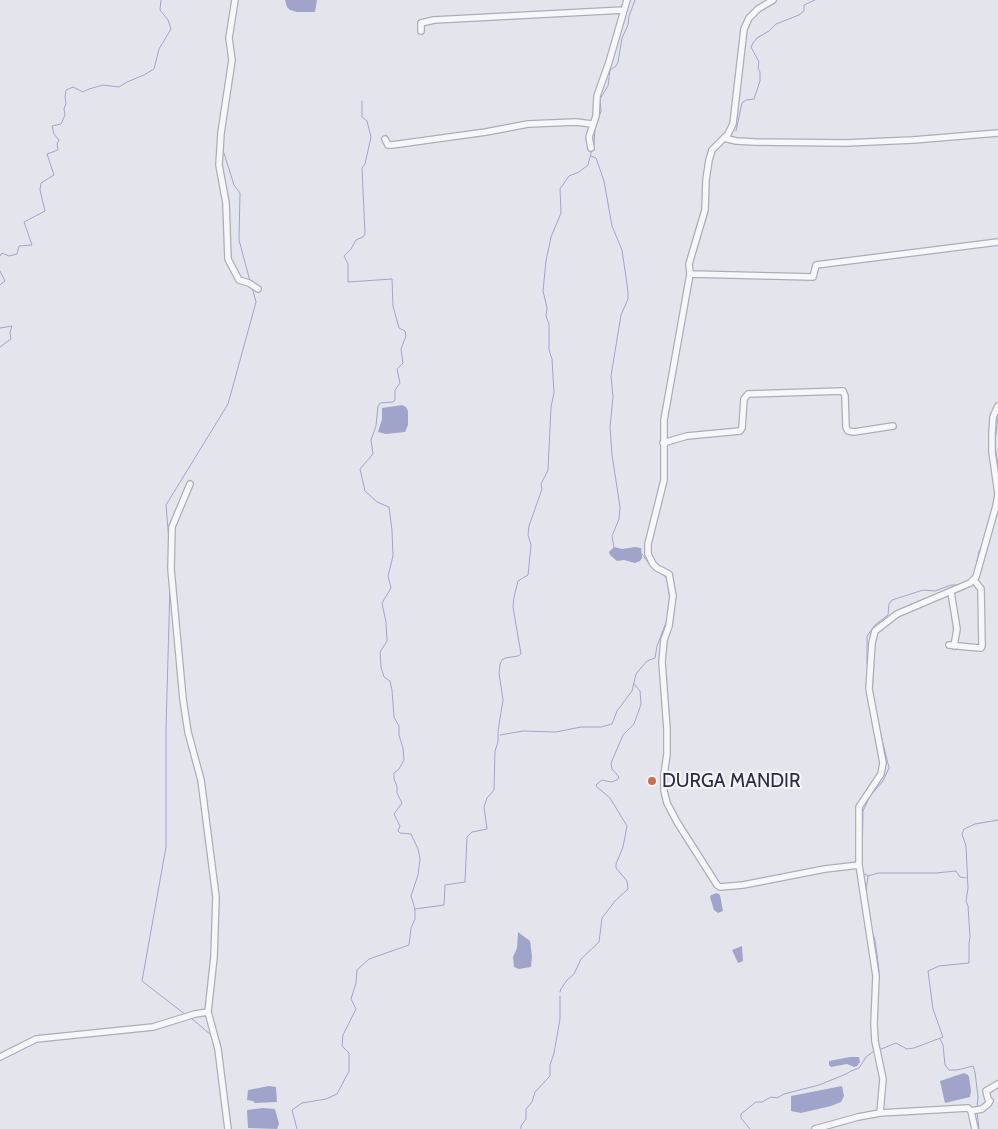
<!DOCTYPE html>
<html>
<head>
<meta charset="utf-8">
<style>
  body { margin:0 }
  canvas { display:block; background:#e4e4ec }
</style>
</head>
<body>
<canvas width="998" height="1129"></canvas>
<script>
const c = document.querySelector('canvas').getContext('2d');
c.lineJoin = 'round';
function fill(path, color) { c.fillStyle = color; c.fill(path, 'evenodd'); }
const shape = rows => new Path2D(rows.map(r => 'M' + r).join(''));
function strokePath(path, color, width, dash) { c.strokeStyle = color; c.lineWidth = width; c.lineCap = dash ? 'butt' : 'round'; c.setLineDash(dash || []); c.stroke(path); }
function drawText(font, color, halo, rows, align = 'center') {
  c.font = font + ' Cabin,sans-serif'; c.lineWidth = 4.5; c.setLineDash([]); c.textBaseline = 'middle'; c.strokeStyle = halo; c.fillStyle = color; for (const [text, x, y, turn = 0] of rows) {
    c.save(); c.translate(x, y); c.rotate((+turn || 0) * Math.PI / 180); c.textAlign = isNaN(turn) ? turn : align; if (halo) c.strokeText(text, 0, 0); c.fillText(text, 0, 0); c.restore();
  }
}
fill(shape([
  [285,0,317,0,315,12,297,12,290,10,287,7],
  [402,405,406,407,408,411,408,425,405,432,386,434,378,432,382,419,382,408],
  [614,547,622,549,635,547,641,548,642,558,640,561,635,563,624,560,617,561,610,555,609,552],
  [717,893,720,895,723,911,718,913,714,910,710,897,711,895],
  [518,932,530,941,532,956,531,967,519,969,514,967,513,957,517,948],
  [742,946,743,961,738,963,732,950],
  [850,1057,859,1057,860,1062,857,1066,854,1067,847,1064,831,1067,829,1065,829,1061],
  [964,1073,968,1075,969,1077,971,1091,970,1097,945,1103,940,1081],
  [269,1086,276,1087,277,1102,255,1103,253,1101,247,1100,248,1090],
  [842,1086,844,1096,841,1102,831,1106,801,1113,791,1111,791,1096],
  [263,1108,275,1109,279,1124,277,1129,248,1128,247,1110]
]), '#a0a4cb');
strokePath(shape([
  [228,69,229,58],
  [736,131,742,103,746,100,754,99,760,81,760,72,758,68,759,62,751,47,753,43,757,38,769,31,776,24,799,15,804,11,804,5,815,0],
  [594,146,595,129,601,111,600,99,608,86,610,70,616,66,618,62,622,38,628,25,629,16,635,0],
  [222,147,234,185,240,193,239,240,250,281],
  [591,156,596,158,604,181,612,226,622,250,628,291,628,299,621,315,611,376,613,397,610,427,612,455,620,507,619,519,612,536,614,547],
  [0,256,2,253,9,256,17,254,19,246,32,245,24,222,45,211,40,190,41,183,54,175,47,154,58,150,57,144,59,140,54,134,52,126,61,124,65,115,64,109,66,103,65,97,66,90,73,87,83,92,89,89,103,85,119,87,127,82,144,75,154,69,159,49,171,29,168,20,160,10,161,0],
  [0,271,5,281,0,285],
  [0,328,12,326,10,332,11,339,0,347],
  [995,441,998,417],
  [995,445,998,465],
  [169,541,166,505,228,404,256,302,252,287],
  [642,554,652,568,665,576,667,580,670,599],
  [976,567,979,551,983,545],
  [170,585,166,729,166,847,142,981,186,1015],
  [867,663,867,636,875,625,888,615,889,604,892,600,923,590,935,591,951,585,958,585,971,579],
  [872,692,874,664],
  [877,715,880,731],
  [500,735,523,731,556,732,581,727,601,727,612,724,617,711,632,691,636,674,647,661,655,658,657,646,667,620],
  [862,867,863,811,870,796,883,781,889,768,881,735],
  [862,875,865,874,868,876,866,891,869,915],
  [868,876,878,873,936,873,956,871,960,877,966,878],
  [415,909,444,905,445,885,465,882,467,837,472,832,487,829,484,807,487,798,494,790,495,751,498,742,498,731,503,700,499,673,500,664,502,660,505,658,518,656,521,654,513,607,514,597,518,581,528,575,531,545,528,535,529,526,542,489,541,484,548,470,551,407,554,393,552,359,549,350,549,324,546,316,547,308,543,291,546,261,551,237,561,213,560,189,569,176,579,172,588,165,592,149],
  [872,931,875,940,879,970,877,1004],
  [560,992,561,989,567,980,574,974,581,959,599,942,602,918,615,901,628,889,627,881,616,868,616,864,623,847,627,826,610,798,597,787,596,785,602,780,611,782,617,780,619,777,612,769,611,763,623,735,634,724,639,710,641,704,640,691,634,684],
  [191,1018,211,1035],
  [940,1039,943,1045,945,1065,949,1070,957,1070,973,1066,975,1072,978,1097,977,1108],
  [220,1043,222,1056],
  [879,1050,896,1043,907,1049,914,1048,943,1037,933,1009,928,971,939,966,969,963,969,944,970,937,968,906,966,901,968,888,966,846,962,834,964,829,975,824,998,820],
  [977,1112,979,1129],
  [297,1129,292,1110,302,1103,326,1099,337,1094,349,1071,349,1053,342,1046,343,1035,356,1009,351,999,356,983,357,970,369,959,409,945,411,928,415,919,415,909,411,896,418,875,420,859,418,849,411,834,400,833,398,831,400,826,394,814,402,803,397,793,397,786,394,779,394,773,399,769,404,760,403,748,399,735,399,726,394,717,392,690,390,681,384,677,381,667,380,652,387,641,386,622,382,603,391,588,388,576,393,556,392,530,389,507,377,502,365,491,360,469,373,454,371,440,376,426,378,406,380,403,393,402,395,400,395,390,400,383,397,369,403,363,401,349,406,336,405,331,399,328,393,306,392,279,348,282,348,264,344,256,351,249,356,240,363,237,365,234,362,168,365,164,371,137,367,121,362,117,362,101],
  [521,1129,521,1126,526,1119,526,1109,532,1102,535,1092,550,1076,550,1065,554,1053,560,1019,560,996],
  [750,1129,741,1118,741,1114,756,1102,762,1102,771,1097,777,1098,784,1094,819,1085,846,1074,851,1071,859,1068,866,1057,874,1051]
]), '#a0a4cb', 1);
const minor = shape([
  [235,0,229,38,232,60,221,133,219,165,226,203,228,259,239,280,249,283,258,289],
  [773,0,758,9,749,18,744,29,733,124,728,134,712,150,709,160,706,180,705,210,689,264,690,274,664,420,664,480,648,544,648,554,653,564,657,568,669,574,673,596,669,626,664,640,662,662,667,729,667,754,664,775,664,791,667,803,677,822,712,877,717,885,720,887,743,885,825,869,859,865],
  [421,31,421,23,434,20,624,10],
  [724,138,736,141,755,142,845,143,913,140,998,133],
  [385,139,388,145,392,145,486,132,528,124,576,122,592,124],
  [591,148,589,137,596,116,597,96,609,62,627,0],
  [690,274,813,277,816,265,998,242],
  [663,443,687,436,740,431,742,428,744,399,748,394,843,391,845,396,846,427,848,431,854,432,893,426],
  [190,484,172,527,171,569,183,699,188,732,201,780,216,897,214,957,208,1012,218,1049,228,1129],
  [951,592,957,629,954,646],
  [949,645,968,647,981,648,982,646,981,589,974,580],
  [0,1057,36,1039,153,1027,195,1014,208,1012],
  [971,1111,982,1109,988,1104,990,1101,988,1099,986,1091,998,1084],
  [880,1113,883,1079,875,1041,874,1024,876,976,859,865,859,807,881,774,883,763,869,689,872,643,875,631,897,614,970,583,976,577,996,506,998,494,992,452,992,435,993,417,998,406],
  [815,1129,858,1117,880,1113,968,1108,971,1111,975,1129]
]);
strokePath(minor, '#adadba', 8);
strokePath(minor, '#f7f7fa', 5.5);
for (const [x, y, r, color] of [
  [652,781,5,"#cd6c4d"]
]) { const dot = new Path2D(); dot.arc(x, y, r, 0, 2 * Math.PI); c.fillStyle = color; c.fill(dot); strokePath(dot, '#f4f4f9', 2); }
drawText('19px', '#2c2c44', '#f4f4f9', [
  ["DURGA MANDIR",662,781]
], 'left');
</script>
</body>
</html>
